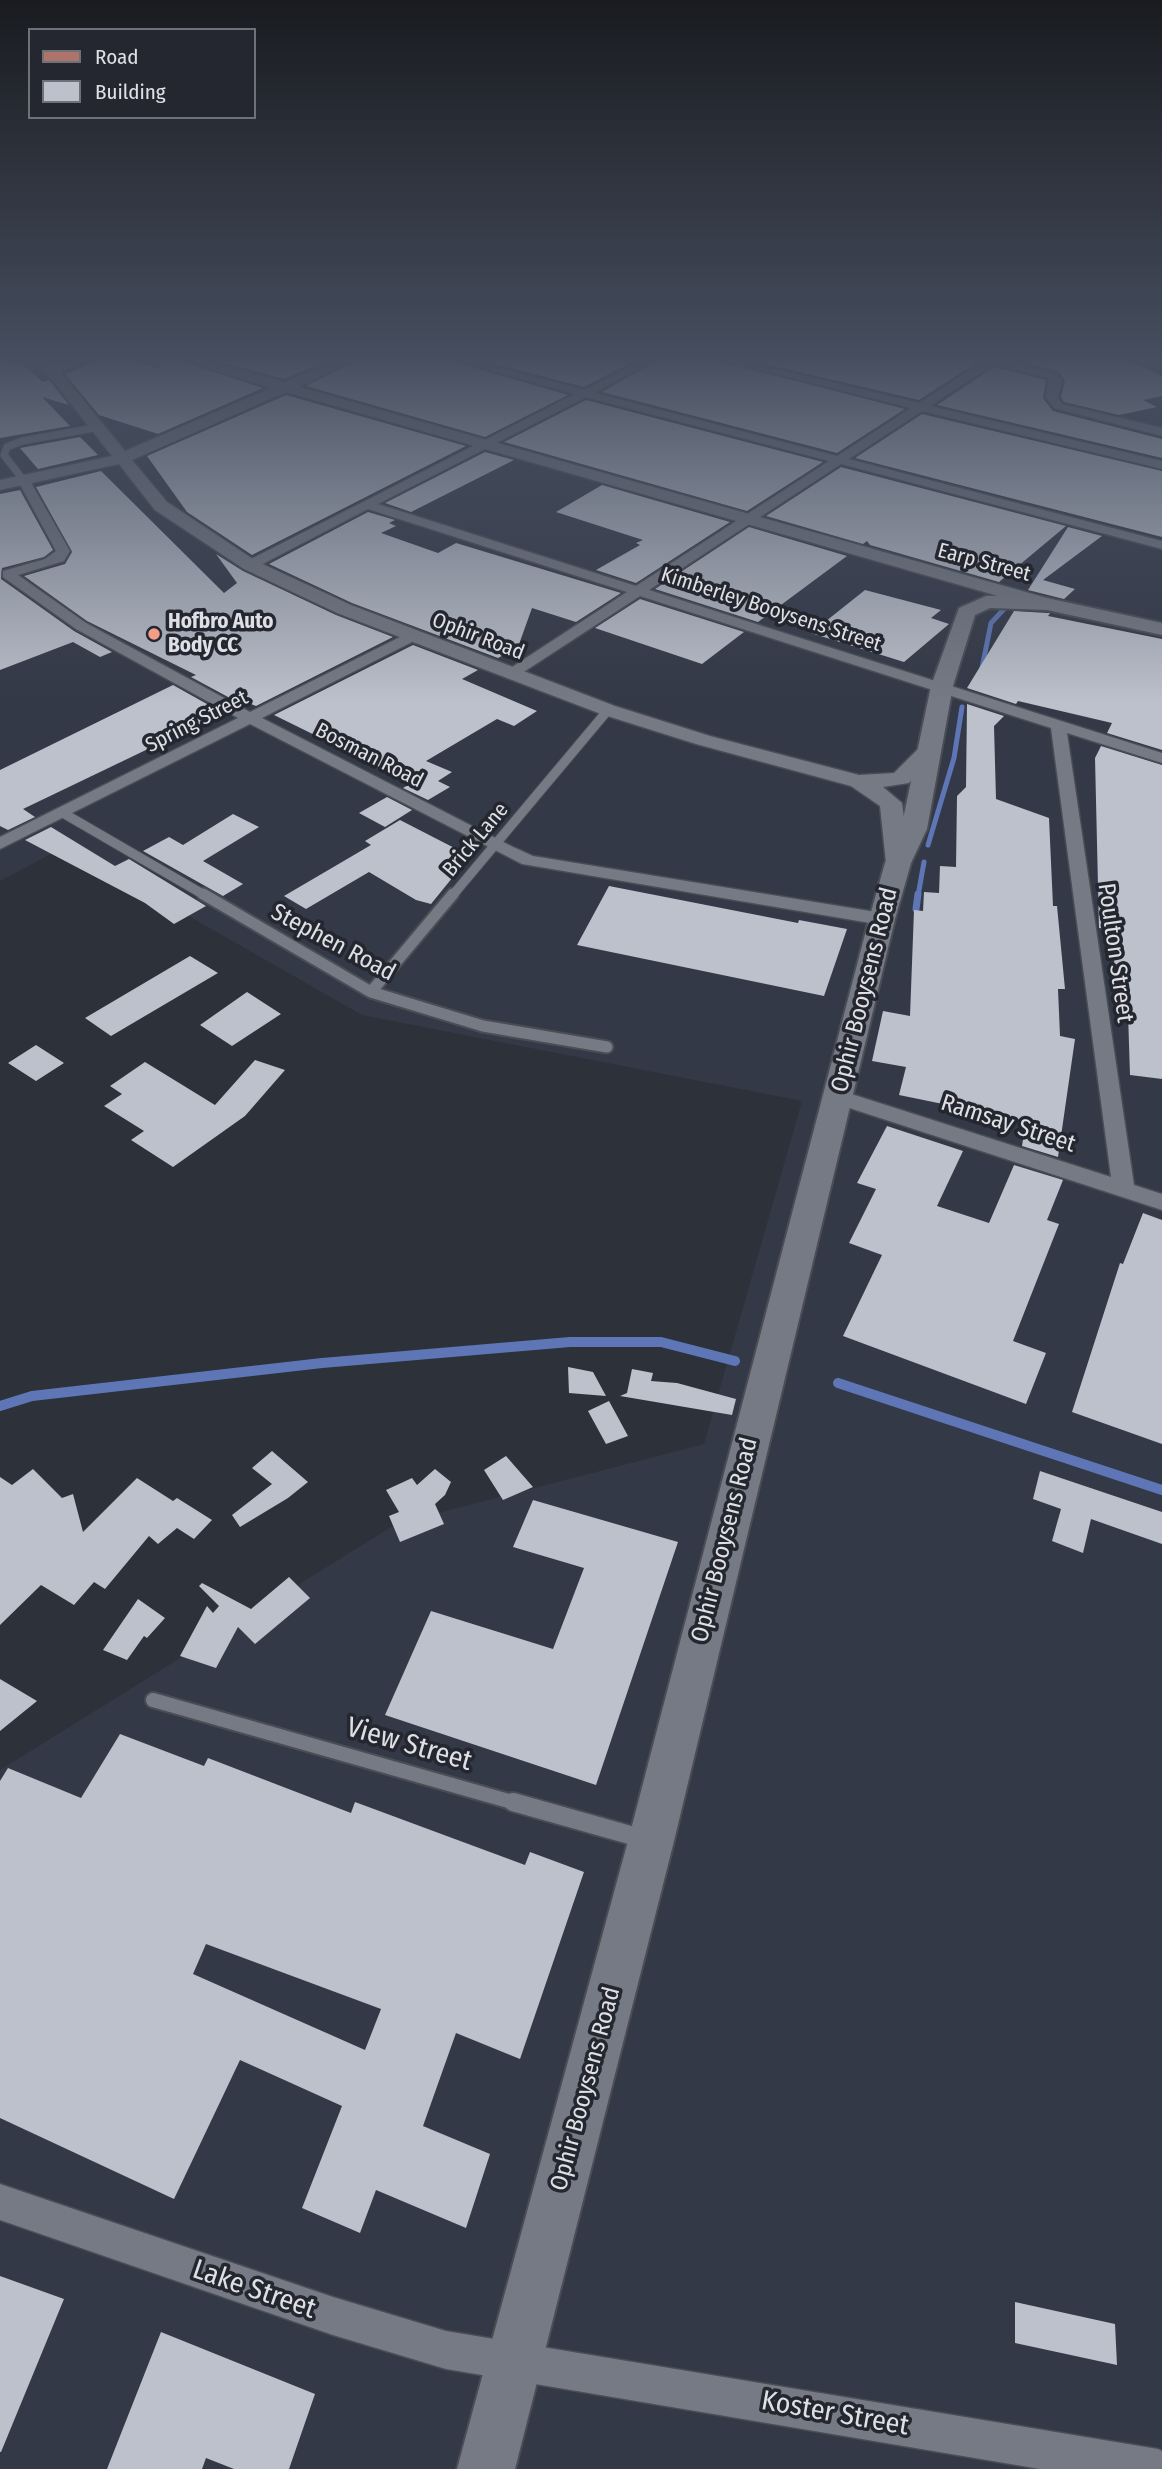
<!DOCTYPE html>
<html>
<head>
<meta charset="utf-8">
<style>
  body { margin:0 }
  #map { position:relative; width:1162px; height:2469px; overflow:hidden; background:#2d3139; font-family:"Fira Sans Condensed",sans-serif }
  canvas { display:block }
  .legend { position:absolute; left:28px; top:28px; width:228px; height:91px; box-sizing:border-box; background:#24272f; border:2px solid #6e7178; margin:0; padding:9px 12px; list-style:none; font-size:21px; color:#dee0e5 }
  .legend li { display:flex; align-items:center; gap:14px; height:35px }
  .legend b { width:35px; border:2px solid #6e7178 }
</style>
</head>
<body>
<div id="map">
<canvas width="1162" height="2469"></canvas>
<ul class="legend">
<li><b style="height:9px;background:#ae746c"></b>Road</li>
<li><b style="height:19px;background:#bcc1cb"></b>Building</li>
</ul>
</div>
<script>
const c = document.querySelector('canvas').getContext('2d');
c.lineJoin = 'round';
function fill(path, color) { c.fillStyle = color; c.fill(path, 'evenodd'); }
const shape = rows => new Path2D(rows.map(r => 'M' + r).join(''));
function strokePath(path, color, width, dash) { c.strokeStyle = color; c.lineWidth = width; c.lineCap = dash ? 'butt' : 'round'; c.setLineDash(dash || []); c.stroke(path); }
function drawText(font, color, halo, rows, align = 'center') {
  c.font = font + ' "Fira Sans Condensed",sans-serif'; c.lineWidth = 7; c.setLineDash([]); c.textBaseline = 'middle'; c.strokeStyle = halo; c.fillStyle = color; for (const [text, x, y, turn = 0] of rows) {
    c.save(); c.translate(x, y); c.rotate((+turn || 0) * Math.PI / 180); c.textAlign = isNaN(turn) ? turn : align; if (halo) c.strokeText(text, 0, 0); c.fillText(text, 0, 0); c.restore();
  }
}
fill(shape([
  [0,358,1130,358,1162,373,1162,2469,0,2469,0,1770,396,1524,704,1444,802,1101,362,1015,66,846,0,881]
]), '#343947');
strokePath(shape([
  [982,668,991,623,1005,608],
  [928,845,954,758,962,707],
  [918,896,924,862]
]), '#5e76b5', 5);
strokePath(shape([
  [916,909,918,894]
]), '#5e76b5', 7);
strokePath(shape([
  [838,1383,1162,1490],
  [0,1406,32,1396,322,1363,570,1342,661,1342,735,1361]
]), '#5e76b5', 10);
fill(shape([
  [0,358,6,358,12,365,21,363,43,382,49,380,69,405,42,397,70,426,0,438],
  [106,358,122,358,160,369,161,358,172,358,263,388,158,434,99,415,65,374],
  [207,358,333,358,284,379],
  [361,358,442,358,568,395,485,437,306,386],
  [472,358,640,358,584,387],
  [661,358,708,358,905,409,837,453,602,392],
  [740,358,977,358,979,361,919,400],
  [1011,358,1124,358,1162,376,1162,396,1143,400,1157,407,1119,415,1064,402,1061,397,1065,381,1059,372],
  [994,367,1046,380,1043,398,1053,411,1162,439,1162,458,937,405],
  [286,395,466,446,252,555,187,512,147,456],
  [586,400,823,462,747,511,504,442],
  [922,414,1162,471,1162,537,855,458],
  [80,437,98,455,38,469,20,448],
  [485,452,514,460,411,512,385,503],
  [841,467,1066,526,999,582,870,545,867,541,863,544,766,516],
  [101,471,224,593,237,583,216,554,243,571,336,615,393,637,256,706,246,702,241,704,191,677,196,675,87,621,24,576,65,564,72,552,36,487],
  [602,485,730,522,636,583,596,570,640,545,636,543,643,540,556,512],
  [20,490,53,550,44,557,2,568,1,579,74,631,112,652,100,657,73,642,0,670,0,494],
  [368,512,395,520,389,523,396,526,381,533,438,553,456,543,621,593,576,622,532,608,518,647,498,658,352,603,269,564],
  [749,527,847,556,758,622,655,589],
  [1068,527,1102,536,1043,580,1075,589,1064,599,1028,590],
  [865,590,941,610,931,618,949,624,904,662,811,633],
  [640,599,744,632,702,664,595,628],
  [1014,611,1047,613,1050,613,1048,616,1162,639,1162,750,1107,733,1112,723,1018,701,1016,704,967,688],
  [413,645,478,670,462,679,537,711,514,726,497,719,426,761,452,772,438,781,450,787,428,800,403,788,412,783,274,715],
  [173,685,223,713,23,809,35,817,8,830,0,826,0,770],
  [967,704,1004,716,994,726,996,799,1049,818,1053,906,1057,906,1065,989,1058,989,1060,1036,1075,1039,1058,1157,1022,1146,1026,1121,899,1095,906,1067,872,1061,883,1011,910,1016,914,910,923,911,924,892,939,893,940,866,956,867,957,796,966,787],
  [1101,746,1162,765,1162,1079,1130,1075,1127,983,1115,982,1113,929,1099,928,1095,758],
  [387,797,412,810,385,827,359,813],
  [233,814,259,827,203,861,243,884,223,896,143,851,169,837,183,845],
  [400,820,470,856,431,904,416,900,369,872,306,909,284,896,371,845,365,841],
  [51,827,115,866,129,859,206,906,174,924,145,903,25,840],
  [609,886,798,923,799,920,847,929,824,996,577,945],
  [190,956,218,973,111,1036,85,1018],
  [247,992,281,1014,232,1046,200,1025],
  [36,1045,64,1063,36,1081,8,1063],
  [255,1060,285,1070,245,1116,173,1167,131,1140,144,1131,104,1106,122,1094,110,1086,145,1062,215,1105],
  [887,1126,963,1151,937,1206,989,1223,1014,1165,1063,1180,1047,1220,1059,1224,1013,1341,1046,1353,1026,1404,843,1336,882,1255,849,1243,876,1189,857,1183],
  [1143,1213,1162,1220,1162,1444,1072,1412,1120,1263,1123,1264],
  [568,1367,593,1372,606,1396,569,1393],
  [632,1369,653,1373,651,1381,677,1383,736,1399,732,1415,620,1396,627,1393],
  [609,1401,628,1436,606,1444,588,1411],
  [272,1451,308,1482,288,1498,240,1527,232,1515,272,1484,252,1468],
  [506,1456,533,1487,503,1500,484,1470],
  [33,1469,62,1498,73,1494,83,1532,137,1478,173,1501,177,1498,212,1520,194,1539,177,1528,158,1544,149,1536,105,1589,94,1582,74,1605,41,1585,0,1625,0,1477,12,1485],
  [435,1469,451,1482,445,1495,435,1504,444,1524,400,1542,389,1516,399,1512,386,1490,412,1478,417,1485],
  [1040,1471,1162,1512,1162,1544,1091,1519,1083,1553,1052,1541,1061,1509,1033,1499],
  [533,1500,678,1542,596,1785,385,1715,431,1611,553,1649,584,1568,513,1547],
  [289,1577,310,1598,255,1644,238,1627,216,1668,180,1656,207,1606,213,1613,219,1606,199,1586,202,1583,251,1609],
  [138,1599,165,1618,147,1638,144,1636,127,1660,103,1650],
  [0,1679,37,1701,0,1731],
  [120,1734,204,1766,208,1758,351,1813,355,1802,525,1865,530,1852,584,1872,520,2059,456,2033,423,2126,490,2154,466,2228,376,2190,360,2233,302,2208,342,2106,240,2060,174,2199,0,2118,0,1781,8,1768,81,1798],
  [206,1944,381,2009,365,2050,193,1974],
  [0,2276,64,2299,1,2452,0,2452],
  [1015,2302,1115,2324,1117,2365,1015,2343],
  [161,2332,315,2394,289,2469,234,2469,206,2458,202,2469,107,2469]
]), '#bcc1cb');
const serviceFar4 = shape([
  [24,481,4,455,7,447,22,441,100,427]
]);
const serviceFar3 = shape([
  [63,813,206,896],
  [452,896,608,710]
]);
const serviceFar2 = shape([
  [203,894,371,992,483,1026,607,1047],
  [371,992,453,894]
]);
const serviceFar1 = shape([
  [153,1700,519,1804]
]);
const service = shape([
  [513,1802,644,1839]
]);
const minor = shape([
  [78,358,93,358,58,373,49,371,78,358],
  [445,358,462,358,584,390,646,358,659,358,595,393,837,456,911,408,711,358,729,358,919,403,984,361,979,358,1001,358,1057,374,1062,380,1058,398,1062,404,1162,428,1162,436,1054,408,1046,398,1049,378,994,364,930,406,1162,461,1162,469,922,411,849,459,1162,541,1162,549,841,464,649,590,1162,753,1162,763,1067,733,1134,1185,1162,1194,1162,1210,831,1102,828,1097,838,1090,845,1092,1111,1177,1051,728,640,596,516,677,506,677,506,671,627,592,368,509,255,568,245,568,245,562,575,394,445,358],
  [586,397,829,461,636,586,378,504,586,397],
  [24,477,30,481,70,551,64,561,18,575,86,623,250,712,408,633,418,633,418,639,262,718,511,846,533,856,882,913,891,919,882,925,522,864,250,724,0,849,0,837,238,718,76,629,3,577,3,571,45,559,56,551,18,481,24,477],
  [0,2184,333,2297,446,2331,1158,2449,1162,2451,1162,2469,1040,2469,446,2369,333,2335,0,2220,0,2184]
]);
const tertiary = shape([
  [35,358,49,358,125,451,271,388,175,358,197,358,284,382,340,358,359,358,299,387,1054,600,1056,604,1047,610,1040,608,286,392,132,460,167,502,256,561,351,605,615,706,710,736,859,775,894,773,925,742,939,742,942,746,939,750,909,783,883,787,902,803,910,863,906,868,898,870,890,868,886,863,880,806,851,786,696,744,601,714,337,613,244,569,155,510,119,464,0,490,0,480,112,456,35,358]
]);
const secondary = shape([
  [1015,595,1047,598,1162,623,1162,635,1047,610,990,608,975,615,953,686,927,829,911,863,895,919,674,1841,515,2469,457,2469,628,1841,869,919,885,863,901,829,931,686,959,608,986,596,1015,595]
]);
const primary = shape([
  [1138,358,1162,358,1162,370,1141,362,1138,358]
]);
strokePath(serviceFar4, '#4a4d53', 9);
strokePath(serviceFar3, '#4a4d53', 11);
strokePath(serviceFar2, '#4a4d53', 15);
strokePath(serviceFar1, '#4a4d53', 18);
strokePath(service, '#4a4d53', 22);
strokePath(minor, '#4a4d53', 3);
strokePath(tertiary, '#4a4d53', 3);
strokePath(secondary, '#4a4d53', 4);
strokePath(primary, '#4a4d53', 3);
strokePath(serviceFar4, '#767a84', 7);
strokePath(serviceFar3, '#767a84', 9);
strokePath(serviceFar2, '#767a84', 11);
strokePath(serviceFar1, '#767a84', 14);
strokePath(service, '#767a84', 18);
fill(minor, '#767a84');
fill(tertiary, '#767a84');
fill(secondary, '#767a84');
fill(primary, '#ae746c');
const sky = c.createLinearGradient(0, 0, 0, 704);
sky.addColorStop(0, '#191b1f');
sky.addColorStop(0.51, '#464e5f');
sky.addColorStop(1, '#464e5f00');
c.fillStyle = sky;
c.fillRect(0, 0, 1162, 704);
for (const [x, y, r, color] of [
  [154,634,7,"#f49d8b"]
]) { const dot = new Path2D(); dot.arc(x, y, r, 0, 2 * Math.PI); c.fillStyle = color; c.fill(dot); strokePath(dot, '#24272f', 2.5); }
drawText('21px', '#dee0e5', '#24272f', [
  ["Earp Street",984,563,15],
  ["Kimberley Booysens Street",771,610,18],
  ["Ophir Road",478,637,21],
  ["Spring Street",197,722,-27],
  ["Bosman Road",369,756,27],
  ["Brick Lane",476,840,-50]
]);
drawText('bold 21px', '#dee0e5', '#24272f', [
  ["Hofbro Auto",168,622],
  ["Body CC",168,646]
], 'left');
drawText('24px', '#dee0e5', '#24272f', [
  ["Stephen Road",333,943,28],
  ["Poulton Street",1115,953,82],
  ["Ophir Booysens Road",865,990,-76],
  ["Ramsay Street",1008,1124,18],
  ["Ophir Booysens Road",725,1540,-76],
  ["Ophir Booysens Road",586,2089,-75]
]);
drawText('28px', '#dee0e5', '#24272f', [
  ["View Street",409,1745,16],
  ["Lake Street",254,2290,19],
  ["Koster Street",835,2414,10]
]);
</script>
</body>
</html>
